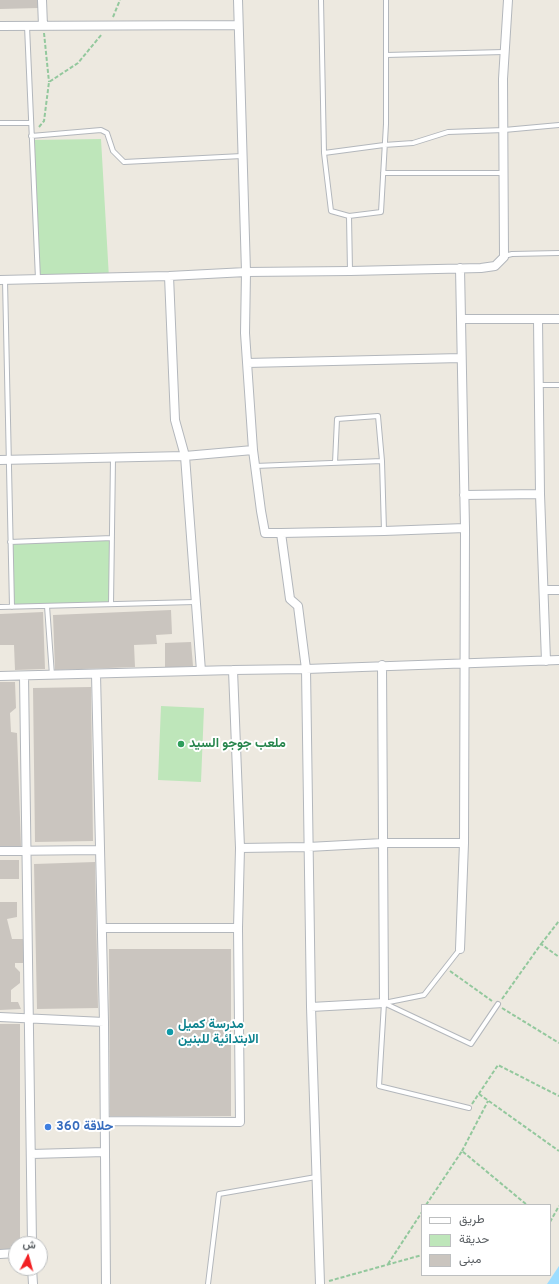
<!DOCTYPE html>
<html>
<head>
<meta charset="utf-8">
<style>
  body { margin:0 }
  #map { position:relative; width:559px; height:1284px; overflow:hidden; background:#ede9e0; font-family:Overpass,Vazirmatn,sans-serif }
  canvas { display:block }
  .legend { position:absolute; left:421px; top:1204px; width:130px; height:72px; box-sizing:border-box; background:#fff; border:1px solid #bdbfc0; margin:0; padding:5px 7px; list-style:none; font-size:12px; color:#595e62 }
  .legend li { display:flex; align-items:center; gap:8px; height:20px }
  .legend b { width:20px; border:1px solid #bdbfc0 }
  .north { position:absolute; left:8px; top:1236px; width:40px; height:40px; box-sizing:border-box; background:#fff; border:1px solid #bdbfc0; border-radius:50%; rotate:6deg; font-size:11px; font-weight:700; line-height:16px; text-align:center; color:#595e62 }
  .north::after { content:''; display:block; margin:auto; width:14px; height:18px; background:#f22023; clip-path:polygon(50% 0,100% 100%,50% 72%,0 100%) }
</style>
</head>
<body>
<div id="map">
<canvas width="559" height="1284"></canvas>
<ul class="legend">
<li><b style="height:5px;background:#fff"></b>طريق</li>
<li><b style="height:11px;background:#bee6ba"></b>حديقة</li>
<li><b style="height:11px;background:#cac5bf"></b>مبنى</li>
</ul>
<div class="north">ش</div>
</div>
<script>
const c = document.querySelector('canvas').getContext('2d');
c.lineJoin = 'round';
function fill(path, color) { c.fillStyle = color; c.fill(path, 'evenodd'); }
const shape = rows => new Path2D(rows.map(r => 'M' + r).join(''));
function strokePath(path, color, width, dash) { c.strokeStyle = color; c.lineWidth = width; c.lineCap = dash ? 'butt' : 'round'; c.setLineDash(dash || []); c.stroke(path); }
function drawText(font, color, halo, rows, align = 'center') {
  c.font = font + ' Overpass,Vazirmatn,sans-serif'; c.lineWidth = 4; c.setLineDash([]); c.textBaseline = 'middle'; c.strokeStyle = halo; c.fillStyle = color; for (const [text, x, y, turn = 0] of rows) {
    c.save(); c.translate(x, y); c.rotate((+turn || 0) * Math.PI / 180); c.textAlign = isNaN(turn) ? turn : align; if (halo) c.strokeText(text, 0, 0); c.fillText(text, 0, 0); c.restore();
  }
}
fill(shape([
  [101,139,109,278,38,280,32,140],
  [112,538,111,604,12,607,10,542],
  [161,706,204,708,201,782,158,780]
]), '#bee6ba');
fill(shape([
  [559,1266,559,1284,547,1284]
]), '#9dddff');
fill(shape([
  [0,0,39,0,39,8,0,9],
  [171,610,172,634,156,635,157,644,134,645,135,667,55,670,53,615],
  [43,612,45,669,15,670,14,645,0,645,0,614],
  [191,642,193,666,165,668,165,643],
  [0,682,15,682,16,708,10,713,11,732,17,733,21,846,0,846],
  [91,687,93,841,35,842,33,688],
  [0,860,19,860,19,879,0,879],
  [95,862,98,1008,37,1009,34,864],
  [0,902,17,902,17,917,7,919,12,939,23,939,23,963,15,963,15,967,20,972,20,983,11,990,11,1002,18,1002,21,1009,0,1010],
  [109,949,231,949,231,1116,110,1116],
  [0,1024,20,1024,20,1244,16,1244,16,1253,0,1253]
]), '#cac5bf');
const service = shape([
  [321,0,324,153,384,145,413,143,448,132,504,130,559,125],
  [27,26,38,279],
  [386,55,504,52],
  [0,123,31,123],
  [31,136,101,130,107,133,113,151,124,162,242,156],
  [324,153,331,211,349,216],
  [383,173,503,173],
  [504,256,512,254,559,253],
  [350,271,349,216,381,212,386,124,386,0],
  [5,280,12,607],
  [540,385,559,385],
  [335,463,337,419,378,416,382,461,384,531],
  [255,466,382,461],
  [10,542,112,538],
  [111,604,113,458],
  [47,606,52,675],
  [0,607,195,602],
  [384,1003,379,1086,469,1108],
  [384,1003,471,1044,498,1004],
  [384,1003,424,995,460,949],
  [208,1284,219,1194,316,1177]
]);
const minor = shape([
  [42,0,43,26],
  [238,0,246,272,245,333,253,450,261,511,265,533,281,533,290,599,298,606,306,669,311,1007,320,1284],
  [0,26,238,25],
  [460,268,465,528,464,843,460,949],
  [169,276,175,420,185,456,201,671],
  [0,280,169,276,246,272,350,271,481,268,495,266,504,257,503,79,508,0],
  [461,319,559,319],
  [538,319,540,494,546,661],
  [247,363,461,358],
  [0,460,185,456,253,450],
  [464,495,540,494],
  [281,533,384,531,465,528],
  [544,590,559,590],
  [233,670,240,848],
  [96,674,104,1022,106,1284],
  [0,676,233,670,306,669,559,660],
  [24,676,32,1244],
  [0,851,100,850],
  [102,928,238,928,240,848,308,847,383,843,464,843],
  [311,1007,384,1003,382,665],
  [0,1017,104,1022],
  [105,1121,240,1122,238,928],
  [31,1154,105,1152],
  [0,1254,16,1253],
  [32,1268,33,1284]
]);
strokePath(service, '#b3b7bc', 6);
strokePath(minor, '#b3b7bc', 10);
strokePath(shape([
  [113,17,120,0],
  [44,33,49,82],
  [39,127,44,121,49,82,78,63,102,34],
  [541,944,559,921],
  [450,971,492,1001],
  [502,999,541,944,559,957],
  [502,1008,559,1043],
  [479,1094,559,1151],
  [472,1104,498,1065,559,1096],
  [462,1151,488,1101],
  [426,1205,462,1151,527,1205],
  [550,1222,559,1206],
  [388,1264,422,1212],
  [329,1281,422,1255]
]), '#93c89d', 2, [4, 2]);
strokePath(service, '#fff', 4);
strokePath(minor, '#fff', 8);
for (const [x, y, r, color] of [
  [181,744,4,"#2e9e5b"],
  [170,1032,4,"#0f9aa8"],
  [48,1127,4,"#3f7fe0"]
]) { const dot = new Path2D(); dot.arc(x, y, r, 0, 2 * Math.PI); c.fillStyle = color; c.fill(dot); strokePath(dot, '#fff', 1.5); }
drawText('bold 13px', '#27864d', '#fff', [
  ["ملعب جوجو السيد",189,744]
], 'left');
drawText('bold 13px', '#0d838f', '#fff', [
  ["مدرسة كميل",178,1025],
  ["الابتدائية للبنين",178,1040]
], 'left');
drawText('bold 13px', '#366cbe', '#fff', [
  ["حلاقة 360",56,1127]
], 'left');
</script>
</body>
</html>
